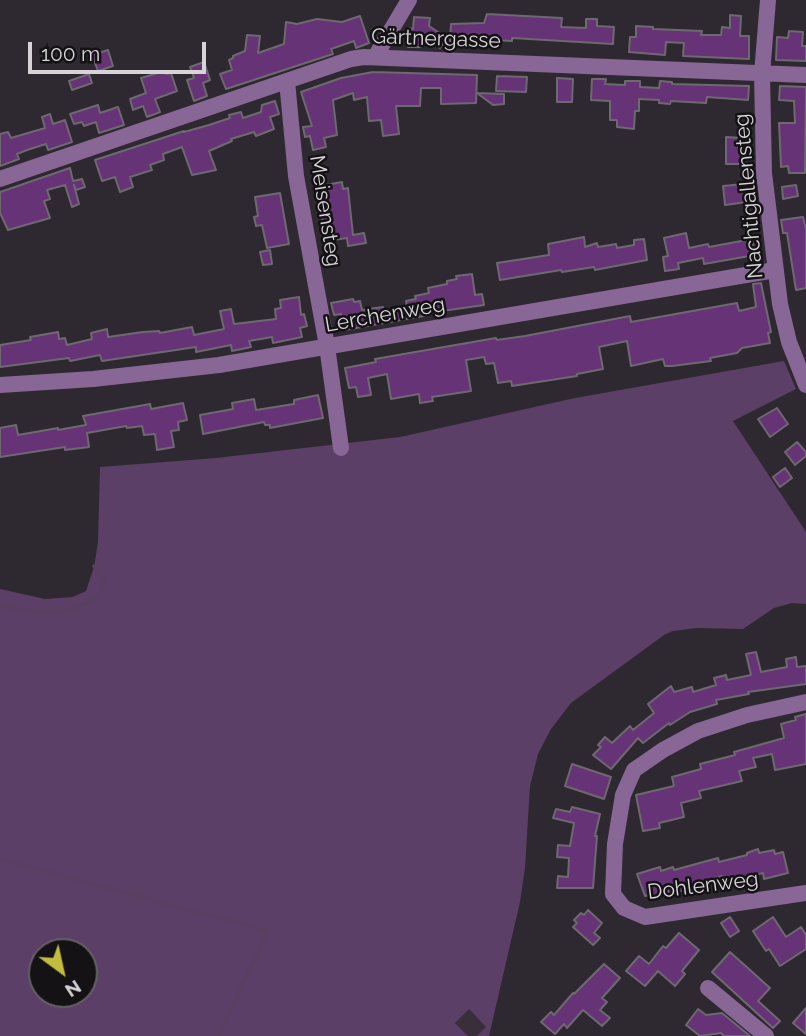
<!DOCTYPE html>
<html>
<head>
<meta charset="utf-8">
<style>
  body { margin:0 }
  #map { position:relative; width:806px; height:1036px; overflow:hidden; background:#2e2930; font-family:Raleway,sans-serif }
  canvas { display:block }
  .north { position:absolute; left:28px; top:938px; width:70px; height:70px; box-sizing:border-box; background:#151216; border:2px solid #636064; border-radius:50%; rotate:147deg; font-size:19px; font-weight:700; line-height:28px; text-align:center; color:#d7d4d8 }
  .north::after { content:''; display:block; margin:auto; width:24px; height:32px; background:#c3bd3f; clip-path:polygon(50% 0,100% 100%,50% 72%,0 100%) }
  .scale { position:absolute; left:28px; top:42px; width:178px; height:32px; box-sizing:border-box; border:4px solid #d7d4d8; border-top:0; padding-left:9px; font-size:21px; line-height:24px; white-space:nowrap; color:#d7d4d8; -webkit-text-stroke:5px #151216; paint-order:stroke }
</style>
</head>
<body>
<div id="map">
<canvas width="806" height="1036"></canvas>
<div class="north">N</div>
<div class="scale">100 m</div>
</div>
<script>
const c = document.querySelector('canvas').getContext('2d');
c.lineJoin = 'round';
function fill(path, color) { c.fillStyle = color; c.fill(path, 'evenodd'); }
const shape = rows => new Path2D(rows.map(r => 'M' + r).join(''));
function strokePath(path, color, width, dash) { c.strokeStyle = color; c.lineWidth = width; c.lineCap = dash ? 'butt' : 'round'; c.setLineDash(dash || []); c.stroke(path); }
function drawText(font, color, halo, rows, align = 'center') {
  c.font = font + ' Raleway,sans-serif'; c.lineWidth = 5; c.setLineDash([]); c.textBaseline = 'middle'; c.strokeStyle = halo; c.fillStyle = color; for (const [text, x, y, turn = 0] of rows) {
    c.save(); c.translate(x, y); c.rotate((+turn || 0) * Math.PI / 180); c.textAlign = isNaN(turn) ? turn : align; if (halo) c.strokeText(text, 0, 0); c.fillText(text, 0, 0); c.restore();
  }
}
fill(shape([
  [469,1009,487,1027,477,1036,468,1036,455,1023]
]), '#382f3b');
fill(shape([
  [784,361,796,389,733,421,806,532,806,604,792,603,774,608,743,629,697,628,673,631,664,635,571,703,551,729,538,754,530,786,525,868,520,902,489,1036,477,1036,486,1027,469,1009,455,1023,468,1036,0,1036,0,589,45,599,73,597,86,591,94,567,98,542,100,467,216,458,400,437,575,398],
  [42,952,84,952,84,994,42,994]
]), '#5b3f66');
strokePath(shape([
  [0,606,42,613,64,611,83,605,99,594,104,581,94,566],
  [0,859,267,931,219,1036]
]), '#594061', 3.5);
const building = shape([
  [487,14,562,18,561,27,586,28,586,19,597,19,597,26,614,27,613,44,512,38,512,41,473,39,472,41,450,41,451,24,484,23,487,14],
  [730,15,741,16,740,36,749,36,749,59,683,56,684,43,666,42,665,55,629,52,630,37,636,37,636,26,653,27,653,29,702,31,701,35,721,35,722,27,730,28,730,15],
  [360,16,369,43,356,48,354,41,331,49,333,54,226,89,220,74,232,70,229,60,233,58,233,56,245,51,247,35,260,36,258,53,284,44,286,22,297,24,317,19,342,22,360,16],
  [414,17,430,18,429,26,447,38,440,48,422,37,421,47,408,47,409,28,413,29,414,17],
  [789,31,803,32,802,46,806,46,806,61,776,60,777,37,788,38,789,31],
  [108,50,113,66,98,71,92,55,108,50],
  [204,62,210,80,203,83,207,96,194,101,187,80,194,78,190,67,204,62],
  [165,71,166,74,171,73,177,91,155,99,160,112,147,117,143,106,133,110,130,99,146,93,141,78,165,71],
  [373,72,477,75,476,103,441,104,441,88,421,88,420,106,396,106,399,134,383,136,381,120,369,121,367,97,354,100,353,93,333,100,337,135,324,138,326,147,313,150,310,136,305,137,303,127,312,126,301,92,341,78,373,72],
  [89,74,92,83,72,90,69,81,89,74],
  [497,76,527,77,526,92,496,91,497,76],
  [557,78,573,79,572,102,557,102,557,78],
  [592,79,606,79,605,84,625,85,625,81,640,81,640,87,659,88,660,81,672,82,672,84,749,86,748,100,707,97,706,103,671,101,670,104,659,103,659,100,639,99,639,111,635,111,634,129,617,127,617,120,610,120,610,101,591,100,592,79],
  [780,86,806,87,805,173,789,173,788,166,781,167,779,123,795,123,794,101,779,100,780,86],
  [477,93,504,94,504,104,493,105,477,93],
  [275,101,279,114,270,117,274,129,256,136,254,132,231,139,232,141,209,151,216,170,192,175,182,147,163,154,164,160,150,165,152,170,130,177,133,187,120,192,115,177,102,181,95,160,184,131,184,132,209,125,230,118,229,115,241,112,243,118,261,112,262,105,275,101],
  [98,105,100,113,118,107,124,125,99,133,96,122,84,126,82,122,74,124,70,114,98,105],
  [50,114,53,124,65,120,72,142,48,150,46,144,27,150,17,154,19,159,0,166,0,134,8,132,11,138,45,128,42,117,50,114],
  [726,137,742,138,743,164,726,164,726,137],
  [70,168,73,181,82,179,85,187,76,190,74,185,79,204,72,207,65,185,47,190,50,199,44,201,50,218,8,230,0,213,0,192,70,168],
  [342,182,343,189,348,188,353,235,364,233,366,243,348,246,347,238,326,241,318,193,326,192,325,185,342,182],
  [744,184,747,202,725,205,723,186,744,184],
  [796,185,798,196,783,199,782,187,796,185],
  [280,193,289,244,267,248,262,225,256,226,254,217,258,216,255,197,280,193],
  [803,217,806,229,806,288,796,290,787,233,783,233,781,220,803,217],
  [686,233,689,248,708,244,709,247,752,239,755,255,704,264,703,258,678,263,679,269,665,271,663,257,668,256,664,238,686,233],
  [584,237,585,247,597,243,598,247,616,244,617,248,634,245,634,240,644,239,647,260,595,270,594,267,562,272,561,270,500,280,497,263,549,255,548,244,584,237],
  [270,250,272,264,263,265,260,252,270,250],
  [472,274,475,295,482,294,484,305,428,313,429,315,345,330,341,314,334,315,331,303,353,299,354,302,360,301,362,310,383,307,384,311,407,307,406,301,416,299,415,296,429,293,428,288,447,284,447,281,457,279,456,276,472,274],
  [761,283,771,332,768,333,770,343,742,348,737,353,710,358,711,361,672,366,665,366,663,359,631,366,627,341,599,347,603,369,577,374,577,376,512,386,511,381,498,383,494,363,486,364,484,357,466,360,471,391,432,397,433,401,420,403,419,394,391,399,387,374,368,378,371,395,358,397,356,387,349,388,345,368,376,362,375,359,496,338,497,340,525,336,630,316,631,322,737,303,739,311,756,307,753,284,761,283],
  [299,297,301,315,304,314,307,326,300,328,302,337,273,343,272,337,249,341,251,347,232,351,231,345,196,352,196,347,102,361,100,355,70,361,69,358,0,367,0,345,31,340,30,337,58,332,59,339,65,338,67,345,92,339,91,333,107,329,108,337,143,332,159,331,160,333,192,327,194,335,224,329,220,311,231,309,234,324,276,319,275,309,281,308,280,300,299,297],
  [318,395,323,418,270,428,270,425,265,425,264,422,203,434,200,415,233,409,232,403,254,399,256,410,294,404,294,400,318,395],
  [183,403,187,420,178,422,179,430,171,431,174,447,157,450,155,434,144,435,142,426,127,428,126,426,87,433,89,447,65,450,65,447,0,457,0,428,16,425,18,435,58,428,58,430,86,425,83,416,150,404,151,409,183,403],
  [777,408,788,424,770,437,758,419,777,408],
  [797,442,806,452,806,456,795,465,785,452,797,442],
  [785,468,792,478,780,487,773,477,785,468],
  [756,652,761,672,787,667,786,659,796,657,797,667,806,666,806,684,748,692,749,694,716,700,717,704,690,712,670,725,669,723,643,743,638,738,611,769,593,755,601,747,598,745,605,737,612,743,630,726,633,730,654,713,648,704,671,686,674,692,692,687,693,692,716,685,714,678,726,675,727,680,751,675,746,654,756,652],
  [806,714,806,764,775,770,772,754,753,758,756,767,739,771,742,781,699,791,701,798,681,803,684,817,659,823,660,828,643,831,636,795,674,786,672,777,701,769,700,764,735,755,734,752,784,738,781,724,796,720,795,717,806,714],
  [572,764,611,777,604,799,565,786,572,764],
  [572,807,600,814,595,836,597,836,593,888,557,888,558,876,568,877,569,858,557,857,558,845,570,846,574,823,553,818,556,809,570,812,572,807],
  [758,849,759,853,774,850,775,854,783,852,788,873,764,879,763,873,723,883,722,876,681,891,668,894,668,891,649,898,648,895,645,896,637,874,660,867,661,871,673,867,674,870,718,858,719,862,747,855,747,853,758,849],
  [588,910,602,923,594,933,600,938,593,945,573,927,577,923,574,920,581,913,584,915,588,910],
  [730,917,739,931,730,937,721,923,730,917],
  [773,917,786,937,801,927,806,935,806,949,780,966,769,949,766,951,753,931,773,917],
  [679,933,699,950,682,971,685,974,675,986,658,971,645,986,626,971,639,956,649,964,663,946,666,948,679,933],
  [730,952,770,988,758,1001,780,1021,773,1028,712,972,730,952],
  [604,964,620,978,602,998,607,1002,600,1010,610,1018,602,1026,583,1010,567,1028,564,1024,555,1034,541,1022,551,1012,554,1015,573,993,574,994,604,964],
  [806,1008,806,1034,793,1023,806,1008],
  [698,1009,706,1015,722,1013,750,1036,724,1036,721,1033,700,1036,686,1025,698,1009]
]);
fill(building, '#653376');
strokePath(building, '#6e6870', 2);
strokePath(shape([
  [768,0,762,74,764,173,780,304,789,342,806,385],
  [375,57,409,0],
  [287,81,296,176,327,346,341,448],
  [0,179,351,59,364,57,806,75],
  [0,385,93,379,219,365,775,270],
  [806,702,747,715,698,731,663,750,634,770,623,795,615,844,613,894,624,908,645,917,806,893],
  [708,988,766,1036]
]), '#886695', 16);
drawText('21px', '#d7d4d8', '#151216', [
  ["Gärtnergasse",436,39,2],
  ["Nachtigallensteg",749,196,-95],
  ["Meisensteg",325,211,81],
  ["Lerchenweg",385,315,-10],
  ["Dohlenweg",703,886,-7]
]);
</script>
</body>
</html>
